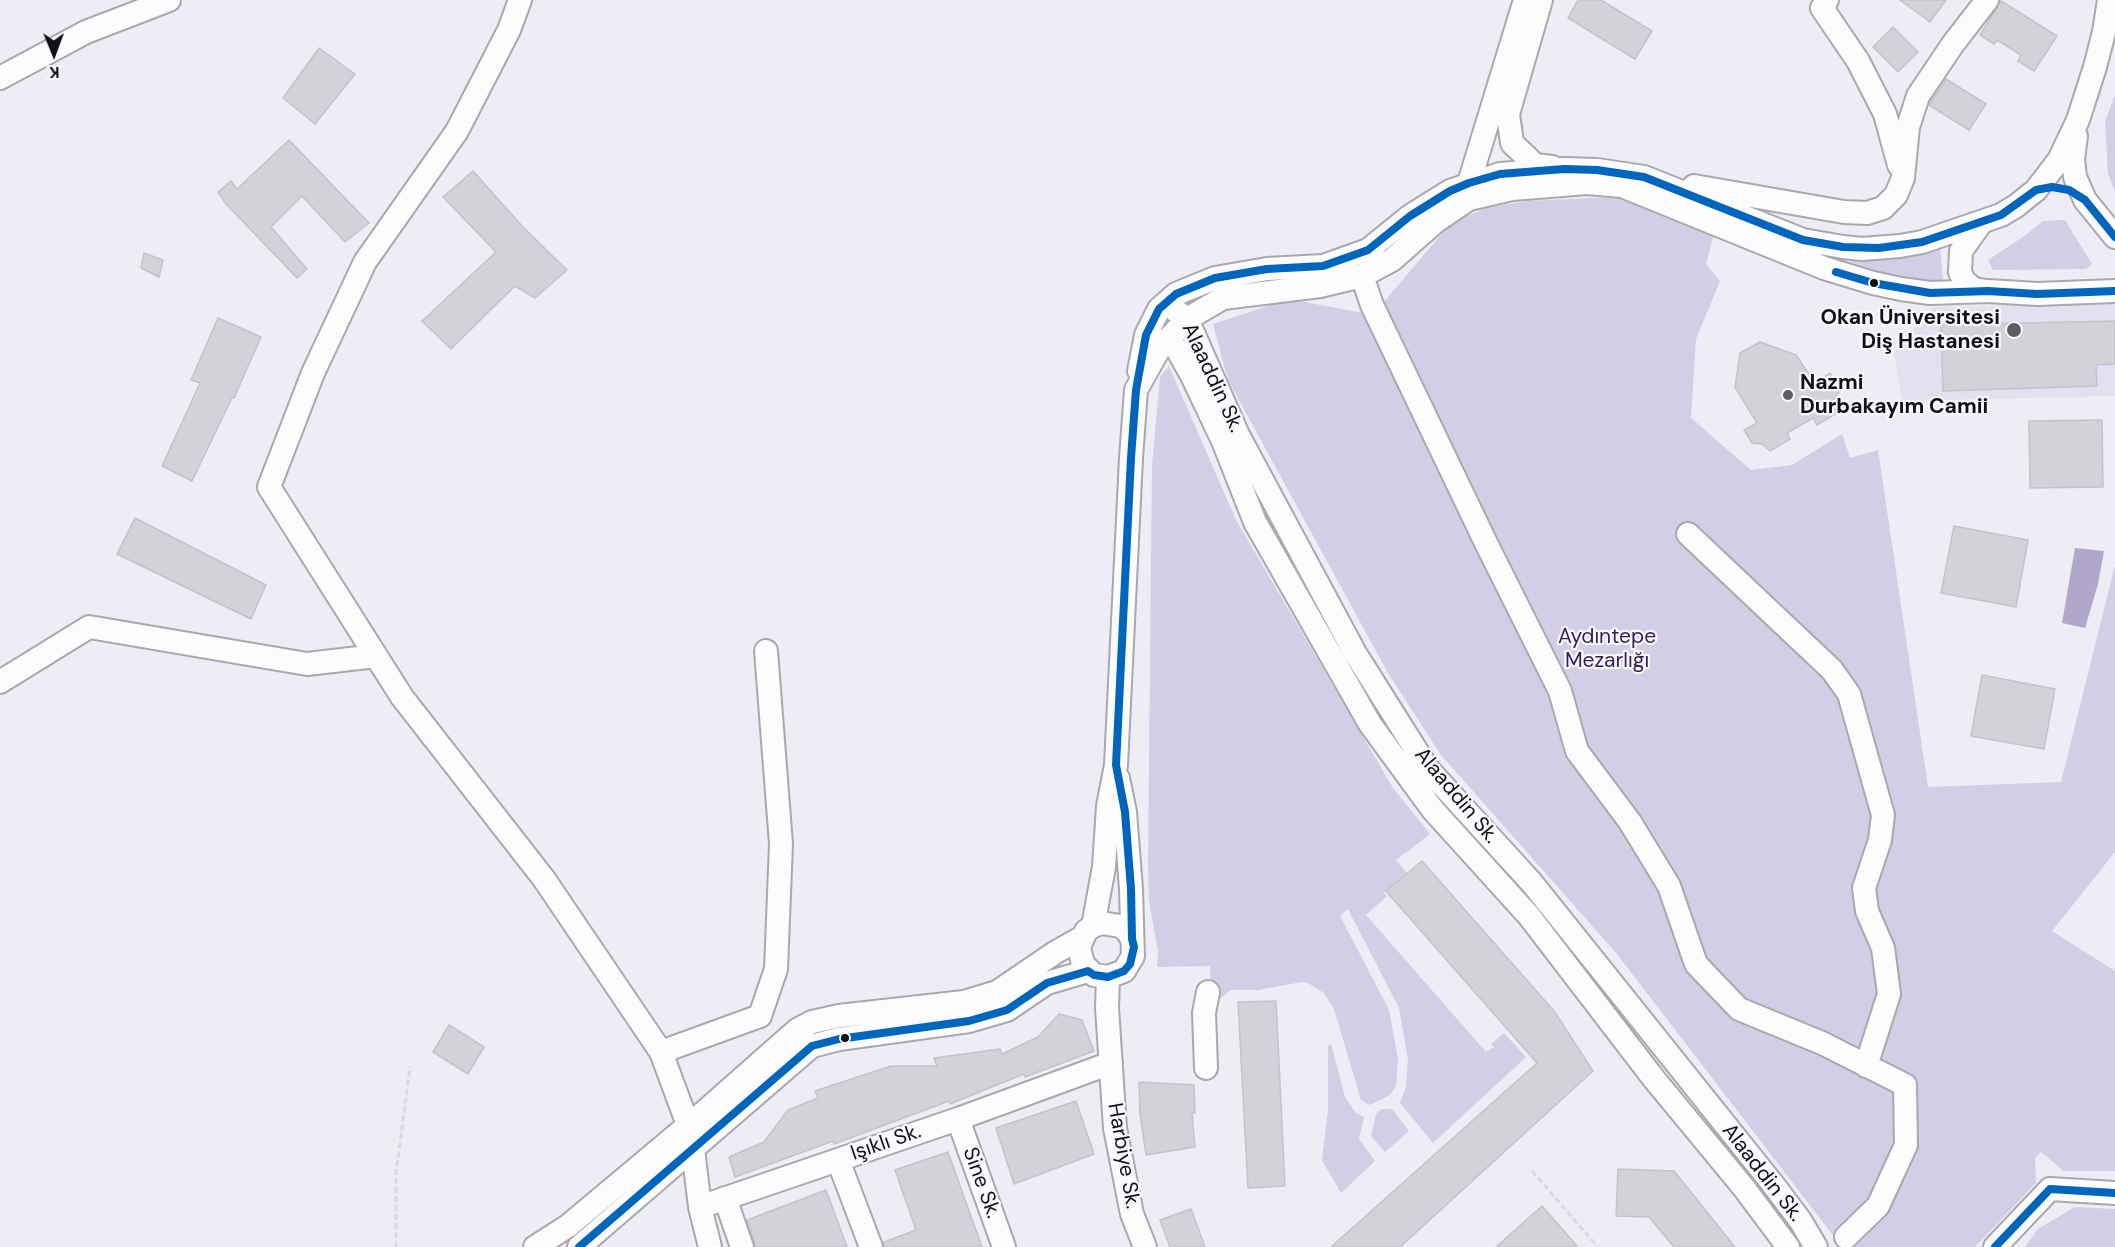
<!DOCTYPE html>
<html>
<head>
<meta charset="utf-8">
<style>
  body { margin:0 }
  #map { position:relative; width:2115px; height:1247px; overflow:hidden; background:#eeecf4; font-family:"DM Sans",sans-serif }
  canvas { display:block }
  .north { position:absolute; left:24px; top:24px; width:60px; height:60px; -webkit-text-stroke:4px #f9f8fe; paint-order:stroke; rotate:179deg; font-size:16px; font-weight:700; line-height:24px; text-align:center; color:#111015 }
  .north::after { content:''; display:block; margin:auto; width:21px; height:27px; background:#111015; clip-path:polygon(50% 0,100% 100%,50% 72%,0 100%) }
</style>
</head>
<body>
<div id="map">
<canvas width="2115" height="1247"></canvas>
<div class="north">K</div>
</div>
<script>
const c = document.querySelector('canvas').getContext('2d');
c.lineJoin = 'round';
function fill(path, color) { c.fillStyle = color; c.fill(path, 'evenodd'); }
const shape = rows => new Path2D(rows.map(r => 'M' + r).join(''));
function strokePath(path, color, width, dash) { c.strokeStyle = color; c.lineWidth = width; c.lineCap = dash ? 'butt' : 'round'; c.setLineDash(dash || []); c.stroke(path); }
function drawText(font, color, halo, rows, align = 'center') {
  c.font = font + ' "DM Sans",sans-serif'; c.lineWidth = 4.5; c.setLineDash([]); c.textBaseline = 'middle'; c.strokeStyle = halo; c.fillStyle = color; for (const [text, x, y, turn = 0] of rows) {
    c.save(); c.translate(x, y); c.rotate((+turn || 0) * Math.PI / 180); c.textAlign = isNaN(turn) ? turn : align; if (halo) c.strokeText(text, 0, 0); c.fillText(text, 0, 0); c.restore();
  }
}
fill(shape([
  [2115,303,2115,396,1902,401,1894,353,1933,307]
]), '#e3e0ef');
fill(shape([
  [2115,95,2115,191,2108,174,2105,122],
  [1615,197,1713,237,1706,264,1720,281,1696,339,1691,418,1751,470,1792,465,1842,434,1850,458,1878,450,1928,787,2061,782,2115,565,2115,852,2052,931,2115,971,2115,1171,2064,1171,2041,1152,2035,1158,2036,1183,1975,1247,1842,1247,1617,954,1441,755,1388,673,1228,380,1213,324,1289,299,1373,315,1450,224,1485,208,1527,201],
  [2065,220,2092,264,2086,269,1993,270,1988,260,2026,235,2043,221],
  [1940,246,1943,282,1884,274,1831,254,1884,259,1912,256],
  [1169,366,1236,520,1393,788,1430,834,1396,860,1407,873,1384,893,1387,896,1366,915,1486,1052,1494,1047,1491,1044,1504,1033,1526,1057,1433,1143,1400,1103,1406,1087,1408,1060,1399,1008,1348,909,1340,916,1389,1010,1398,1059,1396,1086,1390,1095,1370,1105,1361,1100,1334,1009,1324,993,1308,983,1302,982,1258,990,1231,990,1212,1005,1210,966,1157,967,1158,951,1149,901,1148,864,1152,466,1160,377],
  [1331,1044,1345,1097,1356,1113,1364,1117,1359,1139,1375,1161,1341,1193,1322,1160,1328,1111,1328,1046],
  [1381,1109,1392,1109,1409,1131,1385,1152,1371,1136,1376,1114],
  [2075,1207,2115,1209,2115,1247,2025,1247,2038,1229]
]), '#d3cde6');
fill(shape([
  [2075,548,2104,551,2098,584,2085,628,2062,623]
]), '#b0a7cb');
const building = shape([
  [1578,0,1601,0,1652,31,1635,59,1568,18,1578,0],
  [1900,0,1946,0,1930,22,1900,0],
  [2001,1,2057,36,2034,71,2018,61,2021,55,1997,40,1994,44,1980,35,2001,1],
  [1893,27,1918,52,1898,72,1873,47,1893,27],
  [319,48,355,74,315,124,283,98,319,48],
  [1946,79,1986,104,1969,130,1929,105,1946,79],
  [289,140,369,223,345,242,302,196,271,227,307,269,297,278,226,204,218,192,231,181,237,189,289,140],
  [473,171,523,227,567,270,535,298,515,286,451,349,422,321,496,252,443,197,473,171],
  [144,253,163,260,159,277,141,268,144,253],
  [218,318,261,337,234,398,232,398,192,481,162,466,200,383,191,380,218,318],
  [2115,321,2115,364,2096,365,2097,386,1943,391,1941,325,2115,321],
  [1760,342,1796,355,1815,383,1830,373,1841,389,1833,401,1840,411,1817,425,1813,418,1787,433,1790,439,1770,451,1762,444,1752,443,1744,430,1757,423,1735,387,1740,353,1760,342],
  [2102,420,2103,487,2030,488,2029,421,2102,420],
  [135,518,266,585,251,619,117,554,135,518],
  [1954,526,2028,540,2016,607,1941,593,1954,526],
  [1982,675,2055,689,2044,749,1971,736,1982,675],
  [1422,861,1554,1011,1593,1071,1400,1247,1331,1247,1537,1063,1386,891,1422,861],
  [1276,1001,1285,1186,1248,1188,1238,1002,1276,1001],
  [1059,1014,1082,1020,1094,1051,1025,1077,1024,1074,950,1104,949,1101,834,1144,833,1141,735,1177,729,1157,764,1142,788,1110,818,1098,815,1091,891,1066,937,1066,934,1058,1000,1049,1002,1054,1038,1037,1059,1014],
  [449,1025,484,1047,468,1074,433,1052,449,1025],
  [1139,1082,1194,1085,1195,1113,1192,1113,1195,1147,1146,1155,1140,1114,1139,1082],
  [1076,1101,1094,1154,1014,1184,996,1128,1076,1101],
  [948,1152,982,1247,884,1247,884,1242,916,1230,895,1170,948,1152],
  [1618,1169,1674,1171,1735,1247,1674,1247,1649,1217,1616,1216,1618,1169],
  [826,1190,847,1247,756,1247,747,1220,826,1190],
  [1542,1206,1578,1247,1496,1247,1542,1206],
  [1191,1209,1205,1247,1170,1247,1160,1220,1191,1209]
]);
fill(building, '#d3d2d8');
strokePath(building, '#c5c3ca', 1.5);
const minor = shape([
  [520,0,509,30,457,131,365,262,313,373,269,487,402,697,544,879,661,1052,688,1125,693,1149,700,1207,710,1247],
  [1541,0,1508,114,1512,143,1535,165,1552,167],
  [1827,0,1822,8,1858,61,1885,114,1899,165],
  [0,78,86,32,169,0],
  [2076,136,2073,159,2075,177,2085,200,2115,237],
  [1469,183,1525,0],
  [1694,186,1844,212,1867,213,1883,208,1896,195,1903,178,1908,127,1918,96,1953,44,1987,0],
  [1981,223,1961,251,1960,272,1964,281,1974,289,1986,291],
  [1362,276,1372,305,1486,543,1560,691,1577,751,1630,822,1669,886,1696,964,1739,1009,1822,1043,1905,1085,1906,1145,1878,1206,1846,1237],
  [1176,311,1187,319,1238,435,1355,653,1428,769,1532,883,1772,1183,1800,1220,1816,1247],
  [1166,340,1177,349,1192,376,1223,441,1255,522,1370,724,1433,810,1529,916,1654,1079,1744,1188,1788,1247],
  [1139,371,1146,335,1159,309,1176,294,1215,278,1267,269,1323,266,1368,250,1410,216,1450,191,1500,174,1564,169,1597,170,1644,177,1803,240,1843,247,1862,249,1900,246,1922,242,2001,215,2016,206,2036,190,2059,160,2078,120,2095,67,2104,32,2109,0],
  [1688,534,1832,670,1849,694,1883,815,1880,840,1864,888,1867,911,1883,948,1889,994,1866,1066],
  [0,682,89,627,307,664,376,656],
  [1118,778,1125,812,1131,889,1133,956,1124,971,1108,977,1094,975,1083,964,1079,947,1086,931,1093,926,1102,923,1120,926,1127,931,1132,939],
  [1093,926,1104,867,1108,806,1116,765,1131,458,1136,390,1159,349,1187,319,1223,298,1320,286,1362,276,1392,260,1435,222,1469,199,1512,189,1587,183,1622,186,1824,268,1873,283,1901,289,1930,293,1988,291,2037,294,2115,291],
  [1108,977,1107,1008,1115,1128,1132,1214,1145,1247],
  [661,1052,760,1016,776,969,781,844,766,651],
  [1206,1068,1204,1013,1208,992],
  [958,1119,1004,1247],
  [838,1160,871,1247],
  [725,1198,742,1247],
  [700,1207,958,1119,1111,1063],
  [535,1247,568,1226,703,1113,797,1030,812,1022,839,1016,964,1002,997,992,1056,952,1081,938],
  [579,1247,812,1046,839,1039,969,1021,1007,1010,1047,983,1088,971],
  [1995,1247,2050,1189,2115,1193]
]);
strokePath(minor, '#aaa8ae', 26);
strokePath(shape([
  [1532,1171,1598,1247],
  [396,1247,396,1174,410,1067]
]), '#dbdbdd', 3, [6, 3]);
strokePath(minor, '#fcfcfd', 22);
strokePath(shape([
  [1836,272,1873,283,1930,293,1988,291,2037,294,2115,291],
  [579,1247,812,1046,839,1039,969,1021,1007,1010,1047,983,1088,971,1094,975,1108,977,1124,971,1130,964,1134,947,1132,939,1131,889,1125,812,1116,765,1131,458,1136,390,1146,335,1159,309,1176,294,1215,278,1267,269,1323,266,1368,250,1410,216,1450,191,1469,183,1500,174,1564,169,1597,170,1644,177,1803,240,1843,247,1879,248,1922,242,2001,215,2036,190,2052,187,2069,190,2085,200,2115,237],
  [1995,1247,2050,1189,2115,1193]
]), '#0065bd', 8);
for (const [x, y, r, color] of [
  [1874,283,5,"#111015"],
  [2014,330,8,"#5e5d63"],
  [1788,395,6,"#5e5d63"],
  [845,1038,5,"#111015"]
]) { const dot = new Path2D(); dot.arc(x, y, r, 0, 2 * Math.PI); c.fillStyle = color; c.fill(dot); strokePath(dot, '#f9f8fe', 2); }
drawText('bold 21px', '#111015', '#f9f8fe', [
  ["Okan Üniversitesi",2000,318],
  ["Diş Hastanesi",2000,342],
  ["Nazmi",1800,383,"left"],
  ["Durbakayım Camii",1800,407,"left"]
], 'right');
drawText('21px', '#111015', '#f9f8fe', [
  ["Alaaddin Sk.",1212,378,65],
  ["Alaaddin Sk.",1456,796,50],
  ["Işıklı Sk.",886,1143,-19],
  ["Harbiye Sk.",1123,1156,80],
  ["Alaaddin Sk.",1762,1173,52],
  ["Sine Sk.",981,1183,70]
]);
drawText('21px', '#311d57', '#f9f8fe', [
  ["Aydıntepe",1607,637],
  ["Mezarlığı",1607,661]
]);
</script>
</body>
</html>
